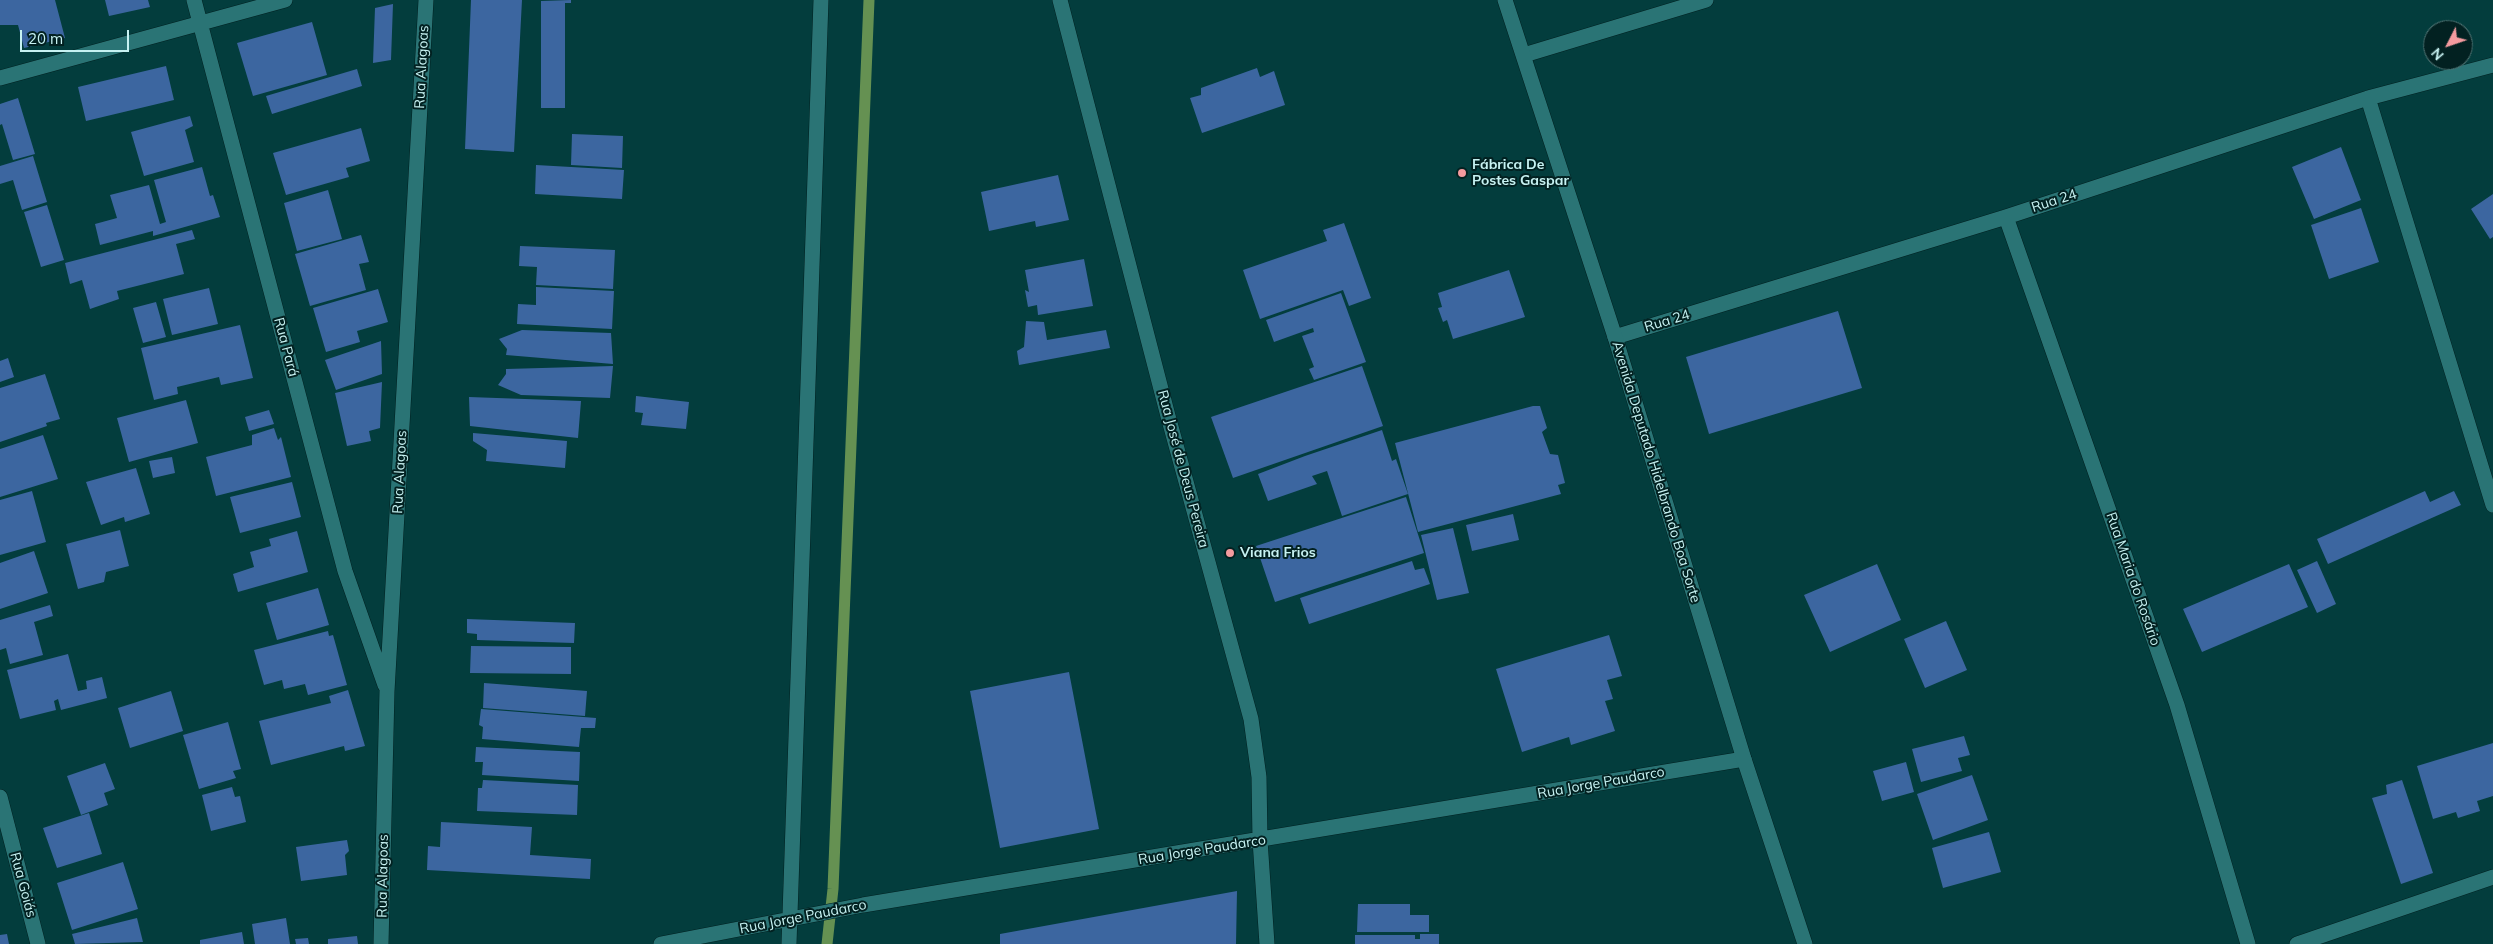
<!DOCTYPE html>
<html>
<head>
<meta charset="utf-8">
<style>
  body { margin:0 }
  #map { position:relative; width:2493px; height:944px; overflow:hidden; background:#033d3d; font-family:Mulish,sans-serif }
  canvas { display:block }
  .north { position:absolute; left:2423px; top:20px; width:50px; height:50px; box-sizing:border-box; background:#022121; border:1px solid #517575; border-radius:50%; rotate:229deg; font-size:14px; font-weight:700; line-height:20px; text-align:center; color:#c7f2f2 }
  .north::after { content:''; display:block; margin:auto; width:18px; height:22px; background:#f49b9f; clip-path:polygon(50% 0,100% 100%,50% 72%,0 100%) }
  .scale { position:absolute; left:20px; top:30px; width:109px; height:22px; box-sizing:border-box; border:2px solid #c7f2f2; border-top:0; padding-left:6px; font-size:15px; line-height:18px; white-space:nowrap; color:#c7f2f2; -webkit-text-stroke:4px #022121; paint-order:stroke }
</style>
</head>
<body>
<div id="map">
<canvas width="2493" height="944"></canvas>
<div class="north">N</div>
<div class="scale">20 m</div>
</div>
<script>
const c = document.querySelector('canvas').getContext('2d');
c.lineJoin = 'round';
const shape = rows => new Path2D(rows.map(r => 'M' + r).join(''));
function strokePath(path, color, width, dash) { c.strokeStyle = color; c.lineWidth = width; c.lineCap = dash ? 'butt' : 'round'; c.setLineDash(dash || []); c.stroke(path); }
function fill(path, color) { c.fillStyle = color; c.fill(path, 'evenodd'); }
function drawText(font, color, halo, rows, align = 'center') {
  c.font = font + ' Mulish,sans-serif'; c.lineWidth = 4; c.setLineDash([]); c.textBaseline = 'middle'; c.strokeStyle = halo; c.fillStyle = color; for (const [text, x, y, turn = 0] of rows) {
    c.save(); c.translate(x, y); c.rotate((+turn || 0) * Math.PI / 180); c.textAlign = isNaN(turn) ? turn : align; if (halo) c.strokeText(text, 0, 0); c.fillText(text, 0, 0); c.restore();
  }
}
strokePath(shape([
  [827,944,833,889,869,0]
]), '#659152', 11);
fill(shape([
  [0,0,55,0,65,38,24,48,18,25,0,25],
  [105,0,148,0,150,7,109,16],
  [471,0,522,0,514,152,465,149],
  [571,0,571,3,565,3,565,108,541,108,541,1],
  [393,4,391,60,373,63,375,8],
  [312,22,327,75,253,96,237,43],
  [166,66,174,100,86,121,78,87],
  [1257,68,1260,77,1274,71,1285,105,1202,133,1190,98,1201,95,1201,88],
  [357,69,362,86,272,114,266,96],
  [18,98,35,154,13,160,2,124,0,125,0,104],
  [190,116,193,126,185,130,194,162,144,176,131,132],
  [361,128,370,161,346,168,349,177,286,195,273,153],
  [572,134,623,136,622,168,571,165],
  [2341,147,2361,200,2314,219,2292,167],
  [33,156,47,202,22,210,13,180,0,184,0,166],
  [536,165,624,170,622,199,535,194],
  [202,167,210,196,213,195,220,217,153,236,153,231,100,245,95,224,117,218,110,195,149,185,160,224,166,222,154,180],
  [1058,175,1069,220,1036,227,1035,221,989,231,981,192],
  [328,190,342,239,297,251,284,203],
  [2493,194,2493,237,2490,239,2471,209],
  [47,205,64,260,41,267,24,212],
  [2361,208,2379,262,2329,279,2311,225],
  [1344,223,1371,298,1349,306,1343,290,1260,319,1243,270,1327,241,1323,230],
  [192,230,195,239,176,244,184,274,117,291,119,299,90,309,82,280,70,284,65,263],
  [361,235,369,262,359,264,366,290,310,306,295,254],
  [520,246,615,250,613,289,536,285,537,267,519,266],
  [1084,259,1093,306,1038,315,1037,305,1028,307,1025,290,1029,292,1025,270],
  [1509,270,1525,317,1453,339,1447,320,1443,322,1438,308,1442,307,1438,293],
  [536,287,614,291,612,329,517,324,518,304,536,305],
  [209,288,218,324,172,335,163,299],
  [378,289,388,322,357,331,360,342,326,352,313,308],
  [1341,293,1366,362,1314,380,1309,369,1314,367,1302,336,1314,332,1313,328,1274,342,1266,320],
  [156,302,166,337,143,343,133,308],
  [1838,311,1862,388,1709,434,1686,357],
  [1026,321,1044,322,1047,340,1106,330,1110,348,1019,365,1017,351,1024,347],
  [240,325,253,378,221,385,219,377,177,387,178,394,154,400,141,348],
  [522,330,611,333,613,364,506,355,507,349,499,339],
  [381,341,382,374,336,390,325,360],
  [8,358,14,377,0,382,0,361],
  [613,366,610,398,521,395,498,385,506,374,506,369],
  [1362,366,1383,426,1233,478,1211,417],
  [45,374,60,419,46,423,47,426,0,442,0,388],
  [382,382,380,428,369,431,371,441,347,446,335,393],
  [636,396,689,402,686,429,641,425,643,413,635,412],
  [469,397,581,401,578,438,470,426],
  [186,400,198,443,129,462,117,418],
  [1533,406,1540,406,1547,428,1542,432,1550,454,1558,455,1565,483,1558,485,1561,494,1418,532,1395,443],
  [269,410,274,424,249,431,245,417],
  [274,428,278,440,281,437,291,477,216,496,206,457,252,445,252,435],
  [1382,430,1392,461,1396,459,1408,494,1342,516,1327,471,1312,476,1317,484,1268,501,1258,474,1305,456],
  [473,433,567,441,565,468,486,461,487,450,473,441],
  [43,435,58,479,0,497,0,449],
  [172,457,175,473,153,478,149,461],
  [136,468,150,514,125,522,124,517,101,525,86,482],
  [292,482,301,517,240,533,230,497],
  [32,491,46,542,0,555,0,500],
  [2425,491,2430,502,2454,491,2461,505,2328,564,2317,539],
  [1406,497,1424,553,1275,602,1256,546],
  [1513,514,1519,540,1472,551,1466,525],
  [1453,528,1469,593,1437,600,1421,535],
  [120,530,129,566,106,572,104,582,78,589,66,544],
  [297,531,308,572,238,592,233,574,254,567,250,552,271,546,269,539],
  [34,551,48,593,0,609,0,563],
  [1412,561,1415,570,1424,568,1430,584,1309,624,1300,598],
  [2317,561,2336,604,2317,613,2297,570],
  [1877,564,1901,620,1830,652,1804,595],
  [2289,564,2308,607,2202,652,2183,609],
  [318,588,329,625,277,640,266,603],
  [50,605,53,616,34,622,43,655,10,664,6,648,0,650,0,620],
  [467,619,575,623,574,643,477,640,477,634,467,633],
  [1946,621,1967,670,1925,688,1904,639],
  [328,631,329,636,333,635,347,685,308,695,305,684,284,689,282,680,264,685,254,650],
  [1609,635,1622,676,1607,680,1613,699,1605,701,1615,731,1571,745,1569,737,1522,752,1496,669],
  [471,646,571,647,571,674,470,673],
  [68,654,78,691,87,689,86,681,102,677,107,698,61,710,58,699,54,701,56,710,20,719,7,670],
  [1069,672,1099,829,1000,848,970,691],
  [484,683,587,691,585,716,483,708],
  [348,690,365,746,345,751,344,746,271,765,259,721,331,703,329,696],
  [171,691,183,731,130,748,118,708],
  [481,709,596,718,595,728,581,728,579,747,482,739,483,727,479,725],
  [228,722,241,769,233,771,236,778,199,789,183,735],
  [1964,736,1970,755,1958,758,1962,771,1921,782,1912,749],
  [2493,743,2493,796,2477,801,2480,811,2458,818,2456,812,2433,819,2417,766],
  [476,747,580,752,579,781,482,775,483,762,475,762],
  [1906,762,1914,792,1882,801,1873,771],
  [105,763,115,789,104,793,108,805,81,815,67,776],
  [1972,775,1988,820,1933,840,1917,794],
  [483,780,578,785,577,815,477,811,478,788,482,788],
  [2402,780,2433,873,2401,884,2372,798,2387,794,2386,785],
  [232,787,235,797,240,796,246,822,211,831,202,795],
  [89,813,102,854,57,868,43,828],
  [441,822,532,827,530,855,591,859,590,879,427,870,428,846,440,847],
  [1989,832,2001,872,1943,888,1932,848],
  [347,840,349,851,345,855,347,875,301,881,296,847],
  [123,862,138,909,72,930,57,883],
  [1237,891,1236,944,1000,944,1000,934],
  [1358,904,1410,904,1410,915,1429,915,1429,932,1357,932],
  [137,918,143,942,75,944,72,934],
  [286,918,290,944,255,944,252,924],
  [242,932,244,944,200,944,200,940],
  [7,934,9,944,0,944,0,935],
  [1420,934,1439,934,1439,944,1355,944,1355,935,1415,935,1415,939,1420,939],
  [357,936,358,944,328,944,328,939],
  [308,938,309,944,296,944,295,939]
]), '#3c66a0');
const lane = shape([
  [1524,55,1706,0]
]);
const street = shape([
  [194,0,345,571,385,685],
  [1060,0,1168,416,1251,719,1259,777,1260,840,1267,944],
  [0,78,285,0],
  [2368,98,2493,505],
  [2006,217,2177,705,2248,944],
  [1615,337,2006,217,2368,98,2493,65],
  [0,797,38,944],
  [381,944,387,691,426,0],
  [661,944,863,905,1744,759],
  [789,944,821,0],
  [2297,944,2493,877]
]);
const secondary = shape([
  [1505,0,1615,337,1744,759,1805,944]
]);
strokePath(lane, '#022121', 16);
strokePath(street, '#022121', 16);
strokePath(secondary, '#022121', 16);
strokePath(lane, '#2a7475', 15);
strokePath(street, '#2a7475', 15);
strokePath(secondary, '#2a7475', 15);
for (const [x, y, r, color] of [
  [1462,173,5,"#f49b9f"],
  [1230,553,5,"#f49b9f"]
]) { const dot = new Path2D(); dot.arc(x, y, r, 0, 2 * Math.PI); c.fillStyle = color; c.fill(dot); strokePath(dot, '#022121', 2); }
drawText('14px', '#c7f2f2', '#022121', [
  ["Rua Alagoas",422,67,-87],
  ["Rua 24",2054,201,-18],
  ["Rua 24",1667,321,-17],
  ["Rua Pará",286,347,75],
  ["Rua José de Deus Pereira",1183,469,75],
  ["Rua Alagoas",400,472,-87],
  ["Avenida Deputado Hidelbrando Boa Sorte",1656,472,73],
  ["Rua Maria do Rosário",2133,579,71],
  ["Rua Jorge Paudarco",1601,783,-10],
  ["Rua Jorge Paudarco",1202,850,-9],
  ["Rua Alagoas",383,876,-89],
  ["Rua Goiás",23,885,75],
  ["Rua Jorge Paudarco",803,917,-11]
]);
drawText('bold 14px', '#c7f2f2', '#022121', [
  ["Fábrica De",1472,165],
  ["Postes Gaspar",1472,181],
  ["Viana Frios",1240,553]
], 'left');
</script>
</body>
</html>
